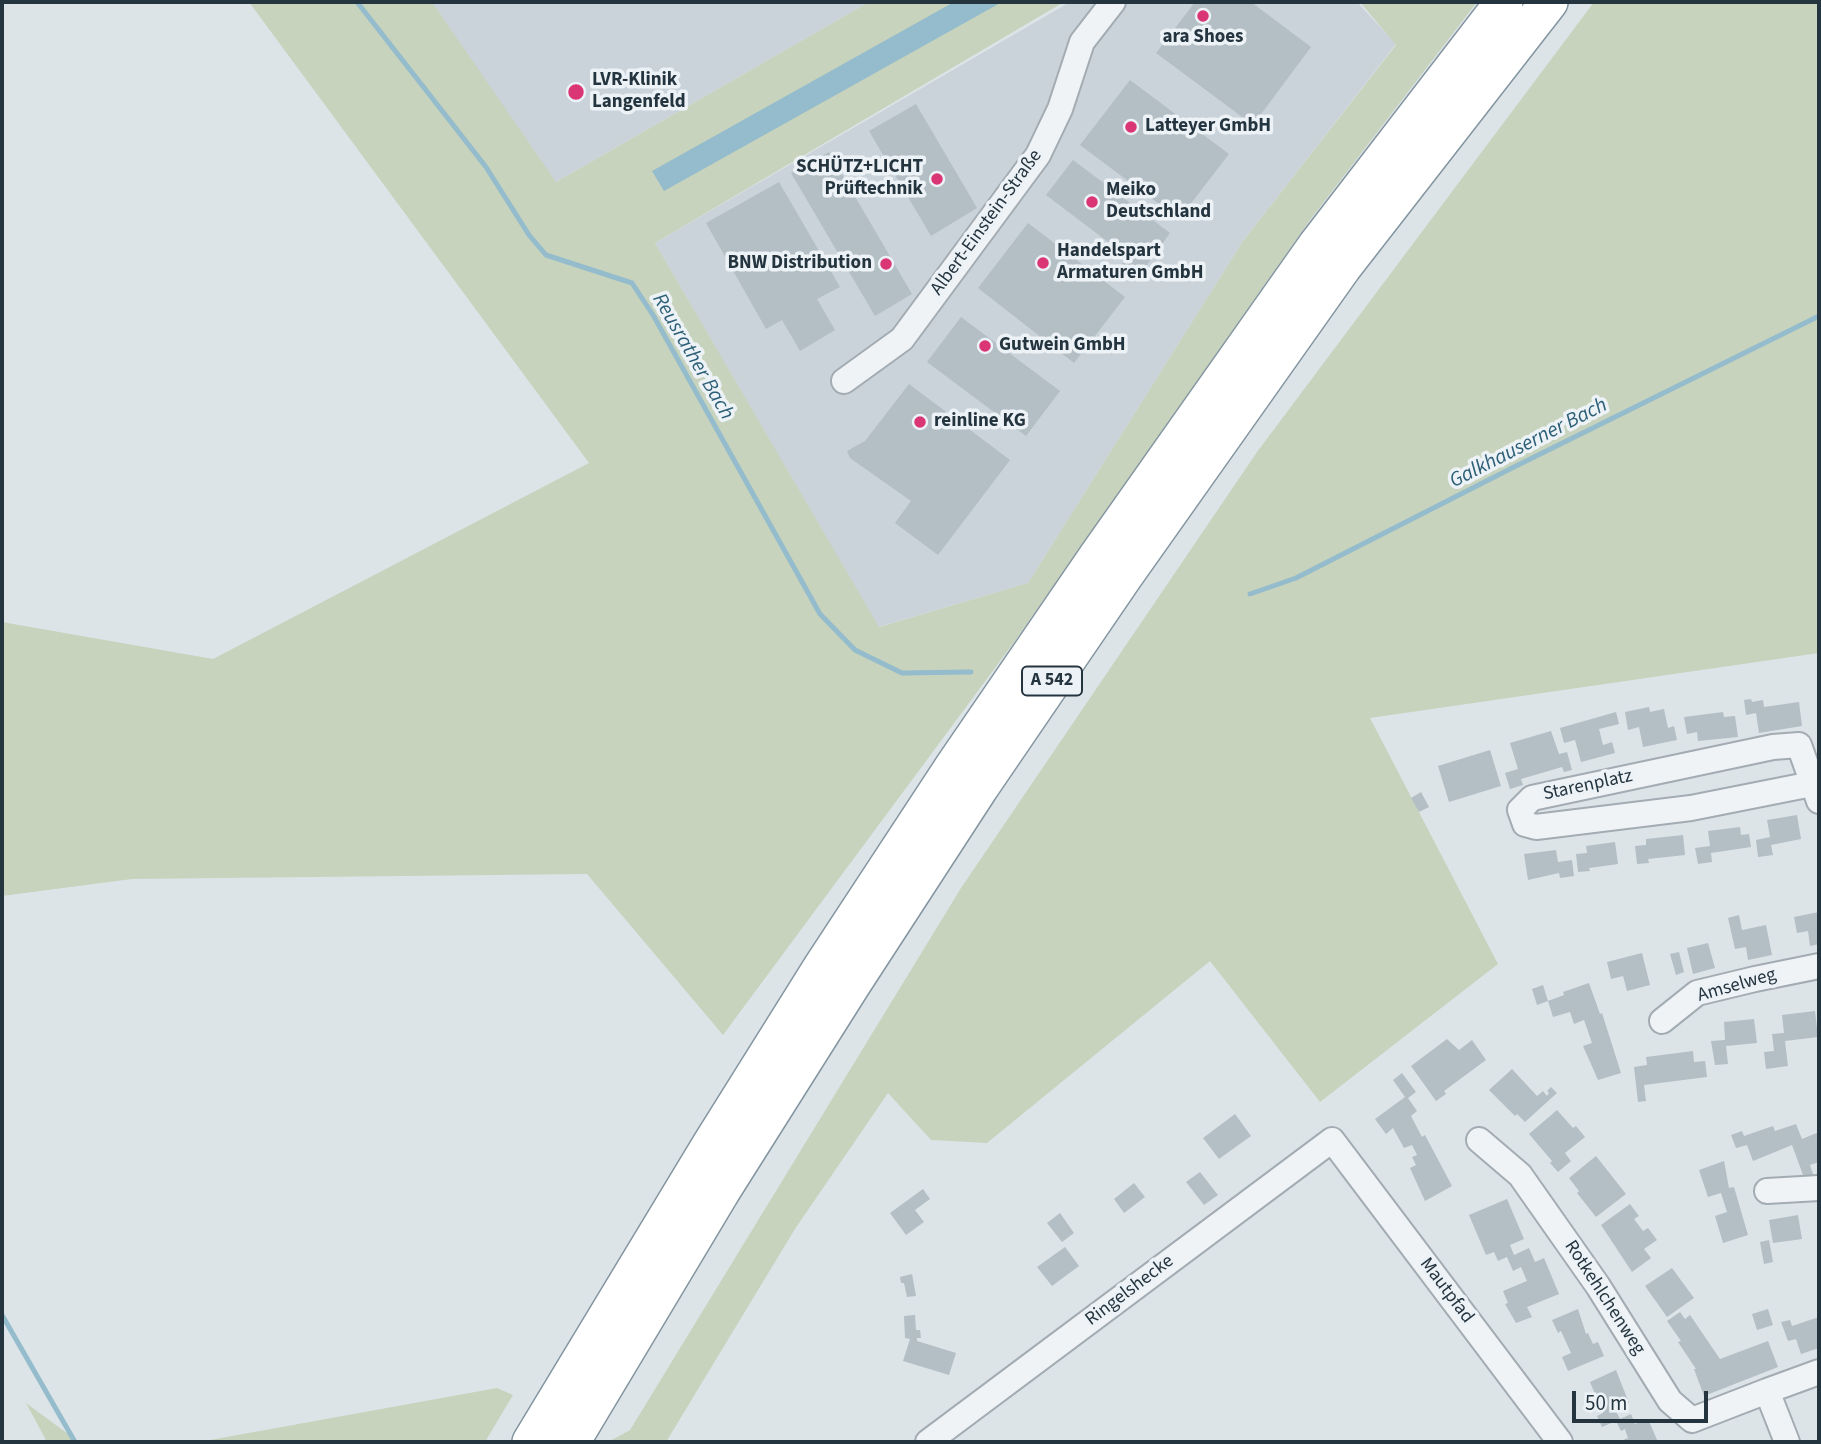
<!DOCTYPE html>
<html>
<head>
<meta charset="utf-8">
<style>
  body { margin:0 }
  #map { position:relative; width:1821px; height:1444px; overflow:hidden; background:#dde4e8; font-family:"Source Sans 3",sans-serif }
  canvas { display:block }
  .frame { position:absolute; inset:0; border:4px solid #253540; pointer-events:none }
  .scale { position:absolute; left:1572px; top:1391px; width:136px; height:32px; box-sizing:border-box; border:4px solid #253540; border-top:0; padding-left:9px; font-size:21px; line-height:24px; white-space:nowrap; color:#253540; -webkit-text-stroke:5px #ecf2f6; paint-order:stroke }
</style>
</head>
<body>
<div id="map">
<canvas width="1821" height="1444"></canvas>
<div class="frame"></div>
<div class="scale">50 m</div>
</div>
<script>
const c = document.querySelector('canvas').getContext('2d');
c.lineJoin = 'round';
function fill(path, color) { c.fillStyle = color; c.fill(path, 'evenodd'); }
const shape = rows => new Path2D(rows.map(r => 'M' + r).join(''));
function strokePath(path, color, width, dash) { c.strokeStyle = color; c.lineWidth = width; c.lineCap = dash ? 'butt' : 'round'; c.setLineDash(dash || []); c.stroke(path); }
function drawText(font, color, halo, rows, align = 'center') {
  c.font = font + ' "Source Sans 3",sans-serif'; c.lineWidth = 7; c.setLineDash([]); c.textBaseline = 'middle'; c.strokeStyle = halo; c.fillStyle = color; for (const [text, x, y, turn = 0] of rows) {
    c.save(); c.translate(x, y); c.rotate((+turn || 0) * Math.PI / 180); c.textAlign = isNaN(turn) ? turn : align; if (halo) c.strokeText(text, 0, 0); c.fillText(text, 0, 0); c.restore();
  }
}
fill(shape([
  [371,2,869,2,521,202],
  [1070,2,1357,2,1396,44,1243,241,1028,583,878,627,655,243]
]), '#cad3da');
fill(shape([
  [249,2,432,2,556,182,869,2,1064,2,655,243,879,627,1028,583,1243,241,1396,45,1360,2,1477,2,1310,220,1012,645,723,1035,587,874,132,879,2,896,2,622,213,659,589,463],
  [1594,2,1819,2,1819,653,1370,718,1498,964,1320,1102,1210,961,987,1143,931,1140,888,1093,795,1229,666,1442,608,1442,630,1430,961,888,1257,452],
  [497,1388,513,1395,485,1442,199,1442],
  [26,1403,79,1442,47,1442]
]), '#c7d3bd');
fill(shape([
  [954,2,1002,2,664,191,652,171]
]), '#94bccc');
strokePath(shape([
  [357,2,486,167,529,235,546,255,632,283,653,315,820,614,855,650,902,673,971,672],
  [1250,594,1296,578,1510,469,1819,316],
  [2,1315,75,1442]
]), '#94bccc', 5);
fill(shape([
  [1195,2,1251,2,1311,47,1253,125,1156,53],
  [1130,80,1229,154,1179,219,1080,145],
  [916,104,977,208,931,236,869,131],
  [829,152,912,294,875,316,791,173],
  [1073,160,1170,233,1139,276,1122,264,1128,257,1046,195],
  [779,182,840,287,817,299,835,330,800,351,782,320,766,329,706,223],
  [1028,223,1125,297,1074,363,978,288],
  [961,317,1060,391,1026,436,927,362],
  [909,384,1010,460,938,555,895,523,911,501,850,458,847,451,865,441],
  [1751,699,1752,702,1763,700,1764,707,1799,702,1802,726,1759,733,1756,713,1746,715,1744,700],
  [1649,707,1650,712,1664,709,1668,728,1674,726,1677,740,1643,747,1639,727,1628,730,1625,712],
  [1616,712,1619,724,1599,729,1603,745,1612,742,1615,753,1581,762,1575,740,1564,743,1560,728],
  [1723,712,1724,717,1735,716,1738,737,1698,741,1697,732,1687,734,1684,717],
  [1551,731,1559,754,1567,752,1572,770,1564,772,1562,767,1521,779,1523,785,1510,789,1505,773,1518,769,1510,743],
  [1490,750,1501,786,1449,802,1438,766],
  [1421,792,1429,807,1419,812,1411,798],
  [1797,815,1801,839,1771,845,1773,855,1758,857,1756,840,1770,837,1767,820],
  [1740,827,1741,835,1749,834,1751,847,1711,853,1712,862,1698,864,1695,848,1710,846,1708,831],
  [1683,835,1685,855,1648,859,1649,863,1637,864,1635,846,1646,845,1646,839],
  [1615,842,1618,864,1589,868,1590,871,1578,872,1576,854,1587,853,1586,846],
  [1556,850,1558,862,1572,860,1574,876,1560,878,1559,873,1528,880,1524,854],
  [1819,912,1819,944,1810,946,1808,931,1797,933,1794,917],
  [1739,915,1742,930,1766,925,1772,955,1748,960,1746,947,1735,949,1728,918],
  [1708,943,1715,968,1693,974,1687,948],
  [1679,952,1684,972,1676,975,1670,954],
  [1642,953,1650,985,1627,991,1623,976,1611,979,1607,962],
  [1589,983,1600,1014,1602,1013,1621,1073,1598,1080,1583,1046,1592,1043,1584,1020,1574,1024,1570,1012,1553,1017,1548,1001,1564,995,1563,992],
  [1543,985,1548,1001,1537,1005,1532,989],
  [1815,1011,1818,1037,1785,1041,1788,1066,1766,1069,1764,1052,1774,1051,1772,1034,1784,1033,1782,1015],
  [1754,1019,1757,1043,1726,1046,1728,1064,1715,1065,1711,1041,1725,1040,1724,1022],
  [1447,1039,1459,1050,1472,1040,1486,1060,1444,1091,1446,1094,1436,1101,1411,1066],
  [1693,1051,1694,1062,1705,1061,1707,1077,1644,1085,1646,1101,1638,1102,1634,1067,1647,1065,1646,1057],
  [1512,1069,1537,1096,1543,1091,1547,1096,1549,1093,1547,1091,1551,1087,1557,1093,1525,1122,1517,1114,1515,1116,1489,1090],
  [1402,1073,1416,1092,1408,1098,1417,1111,1411,1116,1422,1137,1425,1135,1452,1186,1425,1201,1410,1168,1416,1165,1412,1157,1417,1155,1412,1145,1404,1148,1393,1128,1386,1134,1375,1119,1405,1097,1393,1080],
  [1557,1110,1573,1128,1576,1126,1585,1137,1565,1153,1571,1161,1558,1172,1550,1163,1552,1161,1529,1134],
  [1235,1114,1251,1136,1219,1159,1203,1138],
  [1796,1124,1802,1139,1819,1132,1819,1162,1810,1165,1815,1180,1806,1183,1792,1145,1753,1161,1747,1145,1736,1148,1731,1135,1742,1131,1744,1136,1773,1126,1775,1131],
  [1596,1156,1626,1194,1596,1217,1577,1193,1579,1191,1569,1178],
  [1724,1161,1729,1188,1734,1187,1748,1235,1723,1243,1715,1216,1727,1212,1721,1193,1708,1197,1699,1170],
  [1200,1172,1218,1195,1204,1205,1186,1182],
  [1134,1183,1145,1197,1124,1213,1114,1199],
  [923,1189,930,1199,915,1210,924,1222,906,1235,890,1213],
  [1507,1199,1524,1239,1510,1245,1514,1255,1529,1248,1535,1262,1544,1258,1559,1294,1527,1307,1532,1317,1516,1323,1505,1304,1508,1303,1503,1291,1527,1281,1521,1267,1513,1271,1507,1257,1498,1261,1494,1252,1486,1255,1469,1215],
  [1630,1204,1639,1216,1634,1219,1643,1231,1648,1228,1657,1240,1644,1249,1651,1258,1632,1272,1601,1225],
  [1060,1213,1074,1233,1062,1242,1047,1223],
  [1798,1215,1802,1239,1773,1243,1769,1220],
  [1769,1240,1773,1262,1764,1264,1760,1242],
  [1065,1247,1079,1266,1052,1286,1037,1267],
  [1672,1268,1694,1298,1667,1317,1645,1286],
  [912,1274,916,1296,907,1297,904,1283,901,1283,900,1277],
  [1578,1309,1586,1334,1588,1333,1593,1344,1598,1342,1604,1356,1568,1371,1562,1357,1571,1353,1561,1331,1558,1333,1552,1320],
  [1768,1309,1773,1325,1757,1330,1752,1314],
  [1680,1312,1685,1319,1690,1315,1720,1359,1768,1341,1778,1367,1704,1396,1694,1369,1696,1369,1678,1342,1681,1341,1667,1321],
  [915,1315,916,1330,920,1330,921,1338,917,1338,917,1341,956,1353,949,1375,903,1361,910,1339,905,1338,904,1316],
  [1819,1317,1819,1348,1801,1354,1796,1339,1788,1341,1781,1322,1790,1320,1792,1326],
  [1616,1370,1629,1403,1615,1409,1620,1419,1631,1414,1635,1424,1648,1419,1658,1442,1618,1442,1628,1438,1625,1429,1621,1431,1616,1421,1602,1427,1597,1416,1603,1413,1590,1382]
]), '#b3bec5');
const minor = shape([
  [844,381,902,339,1038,155,1060,109,1082,42,1113,2],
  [1812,784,1691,808,1536,827,1525,824,1520,810,1532,798,1773,747,1799,745,1819,801],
  [1662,1021,1697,993,1755,979,1819,966],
  [1479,1140,1520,1175,1598,1286,1670,1401,1692,1420,1767,1391,1787,1442],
  [1767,1191,1819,1188],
  [1767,1391,1819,1372],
  [928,1442,1332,1140,1560,1442]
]);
const highway = shape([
  [531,1442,710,1146,822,967,954,766,1097,557,1317,245,1504,2],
  [571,1442,722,1190,852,984,980,787,1124,576,1342,268,1549,2]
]);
strokePath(minor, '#a2acb2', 28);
strokePath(highway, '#8395a0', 40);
strokePath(minor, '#f0f3f6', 24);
strokePath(highway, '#fff', 37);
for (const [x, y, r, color] of [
  [1203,16,7,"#da3574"],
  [576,92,9,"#da3574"],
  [1131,127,7,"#da3574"],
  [937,179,7,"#da3574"],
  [1092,202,7,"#da3574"],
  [1043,263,7,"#da3574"],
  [886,264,7,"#da3574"],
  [985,346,7,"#da3574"],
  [920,422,7,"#da3574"]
]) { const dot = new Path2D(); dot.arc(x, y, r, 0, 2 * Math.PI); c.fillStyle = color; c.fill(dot); strokePath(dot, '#ecf2f6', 2.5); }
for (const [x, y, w] of [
  [1052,681,60]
]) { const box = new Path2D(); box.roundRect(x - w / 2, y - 14.5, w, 29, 5); c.fillStyle = '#ecf2f6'; c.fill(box); strokePath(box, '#253540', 2); }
drawText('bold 18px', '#253540', null, [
  ["A 542",1052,681]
]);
drawText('bold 19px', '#253540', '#ecf2f6', [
  ["ara Shoes",1203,38,"center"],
  ["LVR-Klinik",592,81],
  ["Langenfeld",592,103],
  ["Latteyer GmbH",1145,127],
  ["SCHÜTZ+LICHT",923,168,"right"],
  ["Prüftechnik",923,190,"right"],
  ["Meiko",1106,191],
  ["Deutschland",1106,213],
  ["Handelspart",1057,252],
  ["Armaturen GmbH",1057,274],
  ["BNW Distribution",872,264,"right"],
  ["Gutwein GmbH",999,346],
  ["reinline KG",934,422]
], 'left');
drawText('19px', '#253540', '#ecf2f6', [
  ["Albert-Einstein-Straße",987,223,-54],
  ["Starenplatz",1588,786,-12],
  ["Amselweg",1737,986,-16],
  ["Ringelshecke",1130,1291,-37],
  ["Mautpfad",1446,1291,53],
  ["Rotkehlchenweg",1604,1298,57]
]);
drawText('italic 21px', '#2c5f77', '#ecf2f6', [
  ["Reusrather Bach",692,357,60],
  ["Galkhauserner Bach",1529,444,-27]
]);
</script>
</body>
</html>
